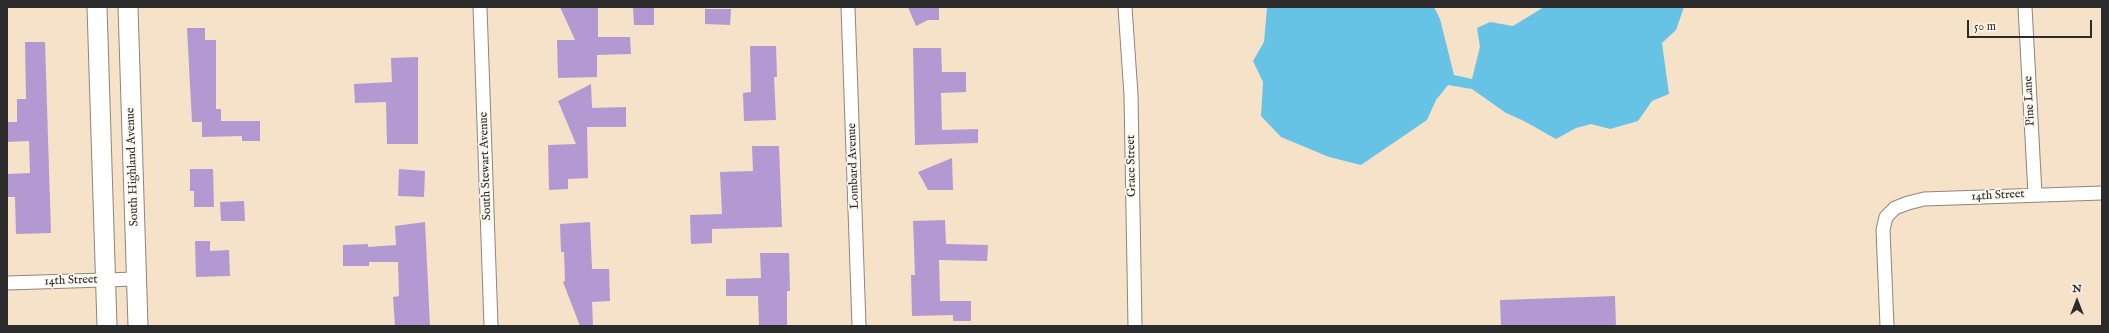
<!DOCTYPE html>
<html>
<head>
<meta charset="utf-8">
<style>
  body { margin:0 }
  #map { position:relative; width:2109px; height:333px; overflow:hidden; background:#f5e2c8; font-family:"IM FELL English",serif }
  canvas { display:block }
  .frame { position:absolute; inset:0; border:8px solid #2b2b2b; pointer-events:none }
  .north { position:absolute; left:2057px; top:281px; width:40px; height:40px; -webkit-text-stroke:3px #fbf7ec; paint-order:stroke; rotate:0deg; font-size:11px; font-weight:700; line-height:16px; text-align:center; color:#2b2b2b }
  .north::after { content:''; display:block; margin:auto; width:14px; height:18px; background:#2b2b2b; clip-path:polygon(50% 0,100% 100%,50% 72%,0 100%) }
  .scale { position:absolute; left:1967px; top:20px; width:125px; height:18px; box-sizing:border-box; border:2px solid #2b2b2b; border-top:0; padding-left:5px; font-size:12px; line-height:14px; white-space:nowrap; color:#2b2b2b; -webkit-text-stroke:3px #fbf7ec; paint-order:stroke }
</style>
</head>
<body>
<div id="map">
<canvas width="2109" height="333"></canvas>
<div class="frame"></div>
<div class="north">N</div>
<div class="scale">50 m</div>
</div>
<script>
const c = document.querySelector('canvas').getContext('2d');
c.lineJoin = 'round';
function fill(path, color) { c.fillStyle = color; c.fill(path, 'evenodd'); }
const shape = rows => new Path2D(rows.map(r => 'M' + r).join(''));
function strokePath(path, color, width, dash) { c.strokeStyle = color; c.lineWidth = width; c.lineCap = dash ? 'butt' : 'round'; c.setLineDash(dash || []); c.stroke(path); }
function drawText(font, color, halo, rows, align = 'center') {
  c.font = font + ' "IM FELL English",serif'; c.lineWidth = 3.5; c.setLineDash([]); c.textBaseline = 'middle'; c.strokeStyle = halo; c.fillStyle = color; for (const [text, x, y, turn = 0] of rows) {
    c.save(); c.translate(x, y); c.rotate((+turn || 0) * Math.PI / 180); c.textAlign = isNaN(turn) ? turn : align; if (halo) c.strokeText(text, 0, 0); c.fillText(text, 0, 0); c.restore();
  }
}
fill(shape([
  [1267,7,1434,7,1440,19,1454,75,1472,79,1480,47,1477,28,1490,22,1513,26,1544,7,1684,7,1676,30,1662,43,1669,94,1652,101,1638,121,1610,129,1591,124,1576,128,1556,139,1524,121,1506,113,1472,89,1448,85,1436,100,1427,120,1361,165,1329,157,1281,137,1261,116,1263,82,1253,61,1264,42]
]), '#67c3e5');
fill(shape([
  [560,7,598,7,598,37,630,37,631,54,597,55,597,77,558,78,557,40,575,40],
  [633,7,654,7,654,25,634,25],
  [908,7,939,7,939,20,928,20,916,26],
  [705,9,731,9,730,25,705,24],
  [187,28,205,28,205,40,216,40,216,109,221,109,221,121,260,121,260,141,242,141,242,136,202,137,202,122,192,122],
  [25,42,45,42,51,233,16,234,15,197,7,197,7,174,30,173,29,141,7,142,7,122,17,122,17,99,26,99],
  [750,46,776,46,777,77,774,77,776,120,744,121,743,93,751,92],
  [913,48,941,48,942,72,966,72,966,92,941,93,942,130,978,129,978,143,915,145],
  [418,57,418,144,387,144,386,102,355,103,354,84,392,82,391,58],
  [591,84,592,108,626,107,626,127,587,127,588,178,568,179,568,189,549,190,548,145,576,144,558,101],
  [752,146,779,146,782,227,712,229,712,243,691,244,690,215,722,214,720,172,753,171],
  [952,158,953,190,928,190,918,172],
  [190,169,213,169,214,207,194,207,194,191,190,191],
  [399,169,425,171,424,197,398,196],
  [244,201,245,221,221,221,220,202],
  [945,220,946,244,988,245,987,261,939,260,940,301,971,301,971,321,953,321,953,315,912,316,911,275,915,275,913,221],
  [425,222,430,326,395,326,393,297,399,296,398,262,369,262,369,266,343,266,343,245,368,244,368,247,396,245,395,226],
  [590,222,592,269,609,269,610,301,592,302,593,326,580,326,563,282,565,281,564,252,561,252,560,224],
  [195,241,210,241,210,251,229,250,230,276,196,277],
  [760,253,789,253,790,291,787,291,787,326,759,326,758,296,726,296,726,279,761,278],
  [1615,296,1616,326,1501,326,1500,300]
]), '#b399d2');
const minor = shape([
  [480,7,491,326],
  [848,7,859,326],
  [1125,7,1131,95,1135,326],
  [2025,7,2035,194],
  [7,283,136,279],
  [1887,326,1883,230,1886,217,1895,208,1908,203,1924,199,2102,193]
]);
const secondary = shape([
  [97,7,107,326],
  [128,7,138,326]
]);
strokePath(minor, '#90867a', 15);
strokePath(secondary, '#90867a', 21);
strokePath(minor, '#fff', 13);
strokePath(secondary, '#fff', 19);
drawText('12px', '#2b2b2b', '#fbf7ec', [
  ["Pine Lane",2030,101,-93],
  ["South Stewart Avenue",486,166,-92],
  ["Lombard Avenue",854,166,-92],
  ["Grace Street",1132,166,-91],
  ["South Highland Avenue",133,167,-92],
  ["14th Street",1998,196,-3],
  ["14th Street",71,281,-2]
]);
</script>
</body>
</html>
